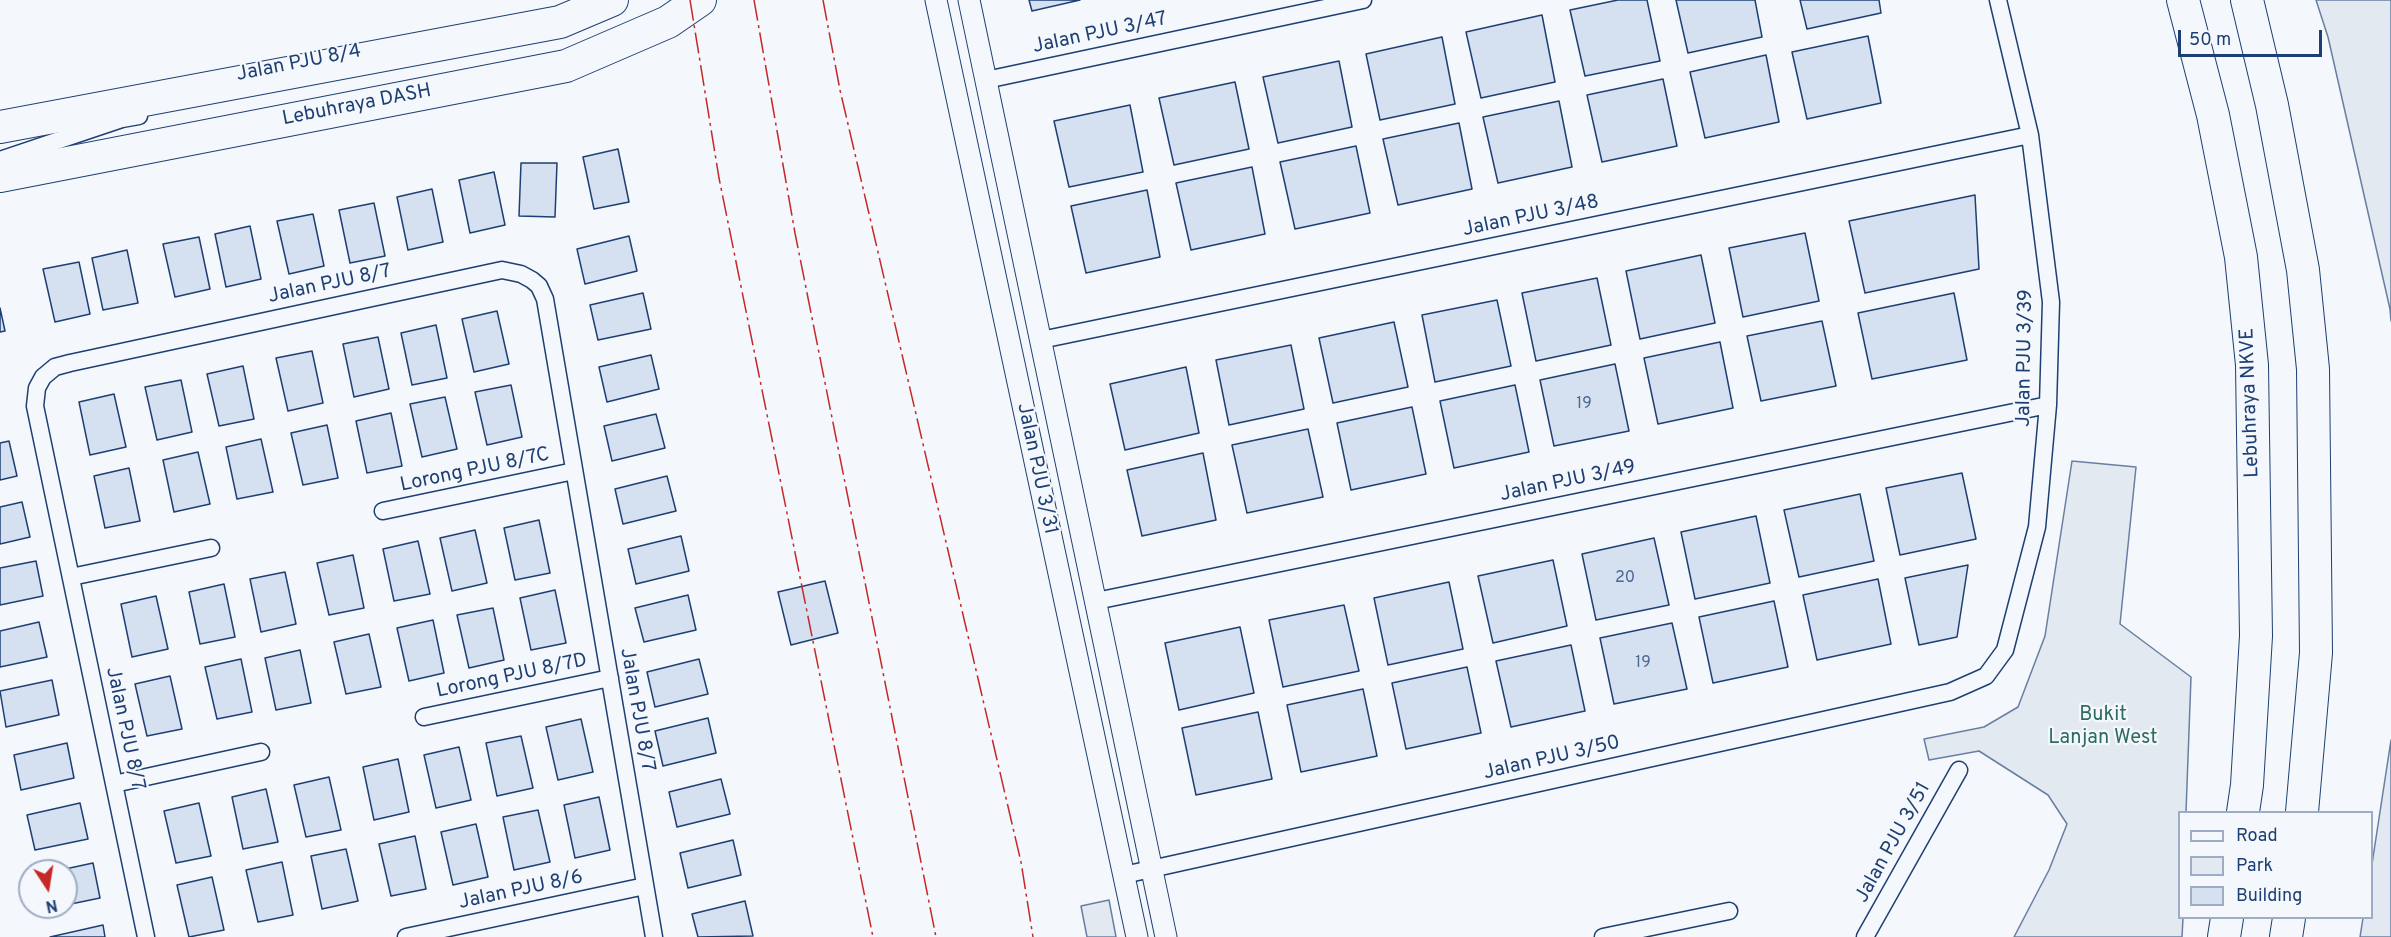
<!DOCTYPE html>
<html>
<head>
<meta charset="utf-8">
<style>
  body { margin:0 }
  #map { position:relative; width:2391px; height:937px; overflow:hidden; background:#f4f7fb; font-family:Overpass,sans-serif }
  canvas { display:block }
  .legend { position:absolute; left:2178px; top:811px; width:195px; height:108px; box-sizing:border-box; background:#f4f7fb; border:2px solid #9eadc5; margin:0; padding:8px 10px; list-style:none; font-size:18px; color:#1d3f73 }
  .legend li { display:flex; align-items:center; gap:12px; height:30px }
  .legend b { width:30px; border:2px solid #9eadc5 }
  .north { position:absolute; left:18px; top:859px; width:60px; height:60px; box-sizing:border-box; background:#f4f7fb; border:2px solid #9eadc5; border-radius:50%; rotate:168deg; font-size:16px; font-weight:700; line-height:24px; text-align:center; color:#1d3f73 }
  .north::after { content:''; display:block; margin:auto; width:21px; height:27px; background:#c62828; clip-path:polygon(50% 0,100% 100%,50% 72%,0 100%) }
  .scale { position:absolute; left:2178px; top:30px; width:144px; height:27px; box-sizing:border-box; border:3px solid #1d3f73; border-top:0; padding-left:8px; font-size:18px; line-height:21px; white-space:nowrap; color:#1d3f73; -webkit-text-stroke:4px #f4f7fb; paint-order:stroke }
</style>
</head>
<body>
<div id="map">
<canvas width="2391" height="937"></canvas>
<ul class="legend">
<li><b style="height:8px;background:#f4f7fb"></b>Road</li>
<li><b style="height:16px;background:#e3e9f0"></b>Park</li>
<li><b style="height:16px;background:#d5e0f0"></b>Building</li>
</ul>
<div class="north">N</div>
<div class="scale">50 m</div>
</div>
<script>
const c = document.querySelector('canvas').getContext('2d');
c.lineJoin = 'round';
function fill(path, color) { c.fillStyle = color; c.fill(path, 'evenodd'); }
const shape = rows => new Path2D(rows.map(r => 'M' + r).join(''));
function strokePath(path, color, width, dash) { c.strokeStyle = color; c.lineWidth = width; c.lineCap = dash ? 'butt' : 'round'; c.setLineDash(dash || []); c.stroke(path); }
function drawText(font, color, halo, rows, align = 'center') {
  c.font = font + ' Overpass,sans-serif'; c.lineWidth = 4.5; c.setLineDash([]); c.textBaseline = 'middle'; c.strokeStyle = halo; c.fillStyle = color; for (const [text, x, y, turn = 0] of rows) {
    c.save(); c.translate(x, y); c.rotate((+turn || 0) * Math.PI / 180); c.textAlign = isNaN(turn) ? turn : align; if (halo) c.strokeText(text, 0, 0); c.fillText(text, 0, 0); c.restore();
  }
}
const green = shape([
  [2316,0,2391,0,2391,321,2390,309,2328,37,2316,0],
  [2072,461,2136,467,2120,624,2191,677,2186,812,2180,812,2180,918,2183,918,2182,937,2014,937,2049,870,2067,824,2048,795,1979,751,1929,760,1924,739,1984,727,2018,707,2045,636,2072,461],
  [2391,740,2391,937,2360,937,2363,918,2372,918,2372,864,2391,740],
  [1109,900,1116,937,1087,937,1081,906,1109,900]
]);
fill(green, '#e3e9f0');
strokePath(green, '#687fa3', 1.5);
const building = shape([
  [1029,0,1080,0,1032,11,1029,0],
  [1618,0,1647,0,1660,61,1585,76,1570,10,1618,0],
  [1676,0,1755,0,1762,37,1688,53,1676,0],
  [1800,0,1879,0,1881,13,1807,29,1800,0],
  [1542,15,1555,82,1481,98,1466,32,1542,15],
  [1868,36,1881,103,1807,119,1792,52,1868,36],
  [1442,37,1455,104,1380,120,1366,54,1442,37],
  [1766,55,1779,122,1705,138,1690,72,1766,55],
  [1339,61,1352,127,1278,143,1263,77,1339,61],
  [1663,79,1677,146,1602,162,1587,95,1663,79],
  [1235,82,1249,149,1174,165,1159,98,1235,82],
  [1559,101,1572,167,1498,183,1483,117,1559,101],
  [1130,105,1143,172,1069,187,1054,121,1130,105],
  [1459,123,1472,189,1398,205,1383,139,1459,123],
  [1356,146,1370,213,1295,229,1280,162,1356,146],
  [618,149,629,202,594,209,583,157,618,149],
  [521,163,557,163,555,217,519,216,521,163],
  [1252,167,1265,234,1191,250,1176,183,1252,167],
  [494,172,505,225,470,233,459,180,494,172],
  [432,189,443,242,408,250,397,197,432,189],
  [1147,190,1160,257,1086,273,1071,206,1147,190],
  [1975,195,1979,269,1865,293,1849,221,1975,195],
  [374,203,385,256,350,263,339,210,374,203],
  [313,214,324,266,289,274,277,221,313,214],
  [250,226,261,279,226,287,215,234,250,226],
  [1805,233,1819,301,1743,317,1729,248,1805,233],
  [629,236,637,271,585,284,577,249,629,236],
  [199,237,210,289,175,297,163,244,199,237],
  [127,250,138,303,103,310,92,258,127,250],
  [1701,255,1715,323,1640,339,1626,271,1701,255],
  [79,262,90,314,55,322,43,269,79,262],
  [1597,278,1611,345,1536,361,1522,293,1597,278],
  [643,293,651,329,598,340,590,305,643,293],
  [1954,293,1967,360,1872,379,1858,313,1954,293],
  [1497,300,1511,366,1435,382,1422,315,1497,300],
  [0,308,5,331,0,332,0,308],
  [497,311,509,364,474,372,462,319,497,311],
  [1822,321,1836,386,1761,401,1747,336,1822,321],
  [1394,322,1408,387,1333,403,1319,338,1394,322],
  [436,325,447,378,412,385,401,333,436,325],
  [378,337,389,389,354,397,343,344,378,337],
  [1720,342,1733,408,1658,424,1644,358,1720,342],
  [1291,345,1304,409,1229,425,1216,360,1291,345],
  [312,351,323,403,288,411,276,358,312,351],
  [651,355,659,389,607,402,599,367,651,355],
  [1615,364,1629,431,1554,446,1540,380,1615,364],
  [243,366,254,419,219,426,207,374,243,366],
  [1186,367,1199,433,1125,450,1110,384,1186,367],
  [181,380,192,432,157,440,145,387,181,380],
  [511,385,522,437,487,445,475,392,511,385],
  [1515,385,1529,452,1454,468,1440,401,1515,385],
  [114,394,126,447,90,455,79,402,114,394],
  [445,397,457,449,422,457,410,404,445,397],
  [1412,407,1426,474,1351,490,1337,423,1412,407],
  [391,413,402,466,367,473,356,421,391,413],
  [656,414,665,448,612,461,604,426,656,414],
  [327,425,338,478,303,485,291,433,327,425],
  [1308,429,1323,497,1247,513,1232,445,1308,429],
  [261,439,273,492,237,499,226,447,261,439],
  [9,441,17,476,0,480,0,443,9,441],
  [198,452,210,504,174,512,163,460,198,452],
  [1203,453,1216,520,1142,536,1127,470,1203,453],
  [129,468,140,521,105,528,94,476,129,468],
  [1962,473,1976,539,1900,555,1886,488,1962,473],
  [667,476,676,511,623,524,615,489,667,476],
  [1860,494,1874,561,1799,577,1784,510,1860,494],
  [22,502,30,537,0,544,0,507,22,502],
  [1756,516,1770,583,1695,599,1681,532,1756,516],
  [539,520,550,573,515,580,504,528,539,520],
  [475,530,487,583,452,591,440,538,475,530],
  [681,536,689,571,636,584,628,549,681,536],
  [1654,538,1669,605,1596,620,1582,554,1654,538],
  [418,541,430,594,394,601,383,549,418,541],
  [353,555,364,608,329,615,317,563,353,555],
  [1553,560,1567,626,1493,643,1478,576,1553,560],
  [36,561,43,596,0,605,0,568,36,561],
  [1968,565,1957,637,1919,645,1905,578,1968,565],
  [285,572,296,624,261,632,250,579,285,572],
  [1878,579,1891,644,1817,660,1803,595,1878,579],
  [825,581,838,633,791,645,778,592,825,581],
  [1449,582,1463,649,1388,665,1374,598,1449,582],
  [224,584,235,637,200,644,189,592,224,584],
  [555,590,566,643,531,650,520,598,555,590],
  [688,595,696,630,644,642,635,608,688,595],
  [156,596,168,649,132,657,121,604,156,596],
  [1774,601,1788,667,1713,683,1699,617,1774,601],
  [1344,605,1359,671,1283,687,1269,620,1344,605],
  [493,608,504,660,469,668,457,615,493,608],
  [433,620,444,673,409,681,397,628,433,620],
  [39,622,47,657,0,667,0,631,39,622],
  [1672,623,1687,689,1614,704,1600,638,1672,623],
  [1240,627,1254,693,1179,710,1165,643,1240,627],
  [369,634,381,687,346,694,334,642,369,634],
  [1571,645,1585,711,1511,727,1496,661,1571,645],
  [300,650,311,703,276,710,265,658,300,650],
  [241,659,252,712,217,719,205,667,241,659],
  [699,659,708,694,655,707,647,672,699,659],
  [1467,667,1481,733,1406,749,1392,683,1467,667],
  [170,676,182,729,147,736,135,684,170,676],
  [52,680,59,715,6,727,0,691,52,680],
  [1363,689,1377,756,1301,772,1287,705,1363,689],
  [1258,712,1272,779,1196,795,1182,728,1258,712],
  [708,718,716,753,663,766,655,731,708,718],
  [581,719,593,772,558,780,546,727,581,719],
  [521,736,533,788,497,796,486,743,521,736],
  [67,743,74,778,21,790,14,755,67,743],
  [459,747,471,800,436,808,424,755,459,747],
  [398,759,409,812,374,820,363,767,398,759],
  [329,777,341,830,306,837,294,785,329,777],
  [721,779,730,814,677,827,669,792,721,779],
  [266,789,278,842,243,849,232,797,266,789],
  [599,797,610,850,575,858,564,805,599,797],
  [80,803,88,839,35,850,27,815,80,803],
  [199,803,211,856,176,863,164,811,199,803],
  [538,810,550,862,514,870,503,817,538,810],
  [476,824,488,877,453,885,441,832,476,824],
  [415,836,426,889,391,896,379,844,415,836],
  [733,840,741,875,688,888,680,853,733,840],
  [346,849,358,901,322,909,311,856,346,849],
  [282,862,293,915,258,922,246,870,282,862],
  [93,863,100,898,66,905,66,871,56,871,93,863],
  [212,877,224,930,189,937,177,885,212,877],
  [745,901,753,936,698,937,692,914,745,901],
  [103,925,105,937,50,937,103,925]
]);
fill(building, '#d5e0f0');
strokePath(building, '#1d3f73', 1.5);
const minor = shape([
  [986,80,1363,0],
  [0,160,122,119,139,116],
  [1041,340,2030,135],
  [383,511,574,471],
  [71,577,211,548],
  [1096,601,2048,405],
  [424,717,610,678],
  [114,784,261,752],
  [1124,875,1950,692,1986,676,2005,650,2037,527,2048,405,2051,302,2030,135,1998,0],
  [146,937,35,406,37,388,43,377,55,367,70,363,502,270,521,274,532,280,539,286,545,299,654,937],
  [406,937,645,886],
  [1603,937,1729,911],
  [1865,937,1959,770]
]);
const tertiary = shape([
  [936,0,1137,937],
  [969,0,1166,937]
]);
const motorway = shape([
  [2183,0,2213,115,2241,257,2252,365,2256,636,2247,785,2243,812],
  [2247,0,2272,105,2303,270,2313,369,2316,653,2302,812],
  [0,127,560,22,612,0],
  [0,176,566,66,668,22,700,0],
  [2224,937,2227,918],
  [2286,937,2289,918]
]);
strokePath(minor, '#1d3f73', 19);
strokePath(tertiary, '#1d3f73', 23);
strokePath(motorway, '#1d3f73', 34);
strokePath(minor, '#f4f7fb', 16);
strokePath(tertiary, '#f4f7fb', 21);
strokePath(motorway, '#f4f7fb', 32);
strokePath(shape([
  [690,0,719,178,873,937],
  [754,0,795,233,936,937],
  [823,0,840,90,1021,862,1033,937]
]), '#c62828', 1.5, [21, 4.5, 3, 4.5]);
drawText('16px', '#4b6792', null, [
  ["19",1584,405],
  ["20",1625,579],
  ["19",1643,664]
]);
drawText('20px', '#1d3f73', '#f4f7fb', [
  ["Jalan PJU 3/47",1100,34,-12],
  ["Jalan PJU 8/4",299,64,-11],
  ["Lebuhraya DASH",357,106,-11],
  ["Jalan PJU 3/48",1531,217,-12],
  ["Jalan PJU 8/7",330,285,-12],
  ["Jalan PJU 3/39",2026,358,-89],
  ["Lebuhraya NKVE",2251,403,-92],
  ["Jalan PJU 3/31",1036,469,78],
  ["Lorong PJU 8/7C",475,471,-12],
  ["Jalan PJU 3/49",1568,482,-12],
  ["Lorong PJU 8/7D",512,677,-12],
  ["Jalan PJU 8/7",636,710,80],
  ["Jalan PJU 8/7",124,729,78],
  ["Jalan PJU 3/50",1552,759,-13],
  ["Jalan PJU 3/51",1894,843,-61],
  ["Jalan PJU 8/6",521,891,-12]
]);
drawText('20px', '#2c6c60', '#f4f7fb', [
  ["Bukit",2103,716],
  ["Lanjan West",2103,739]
]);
</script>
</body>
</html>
